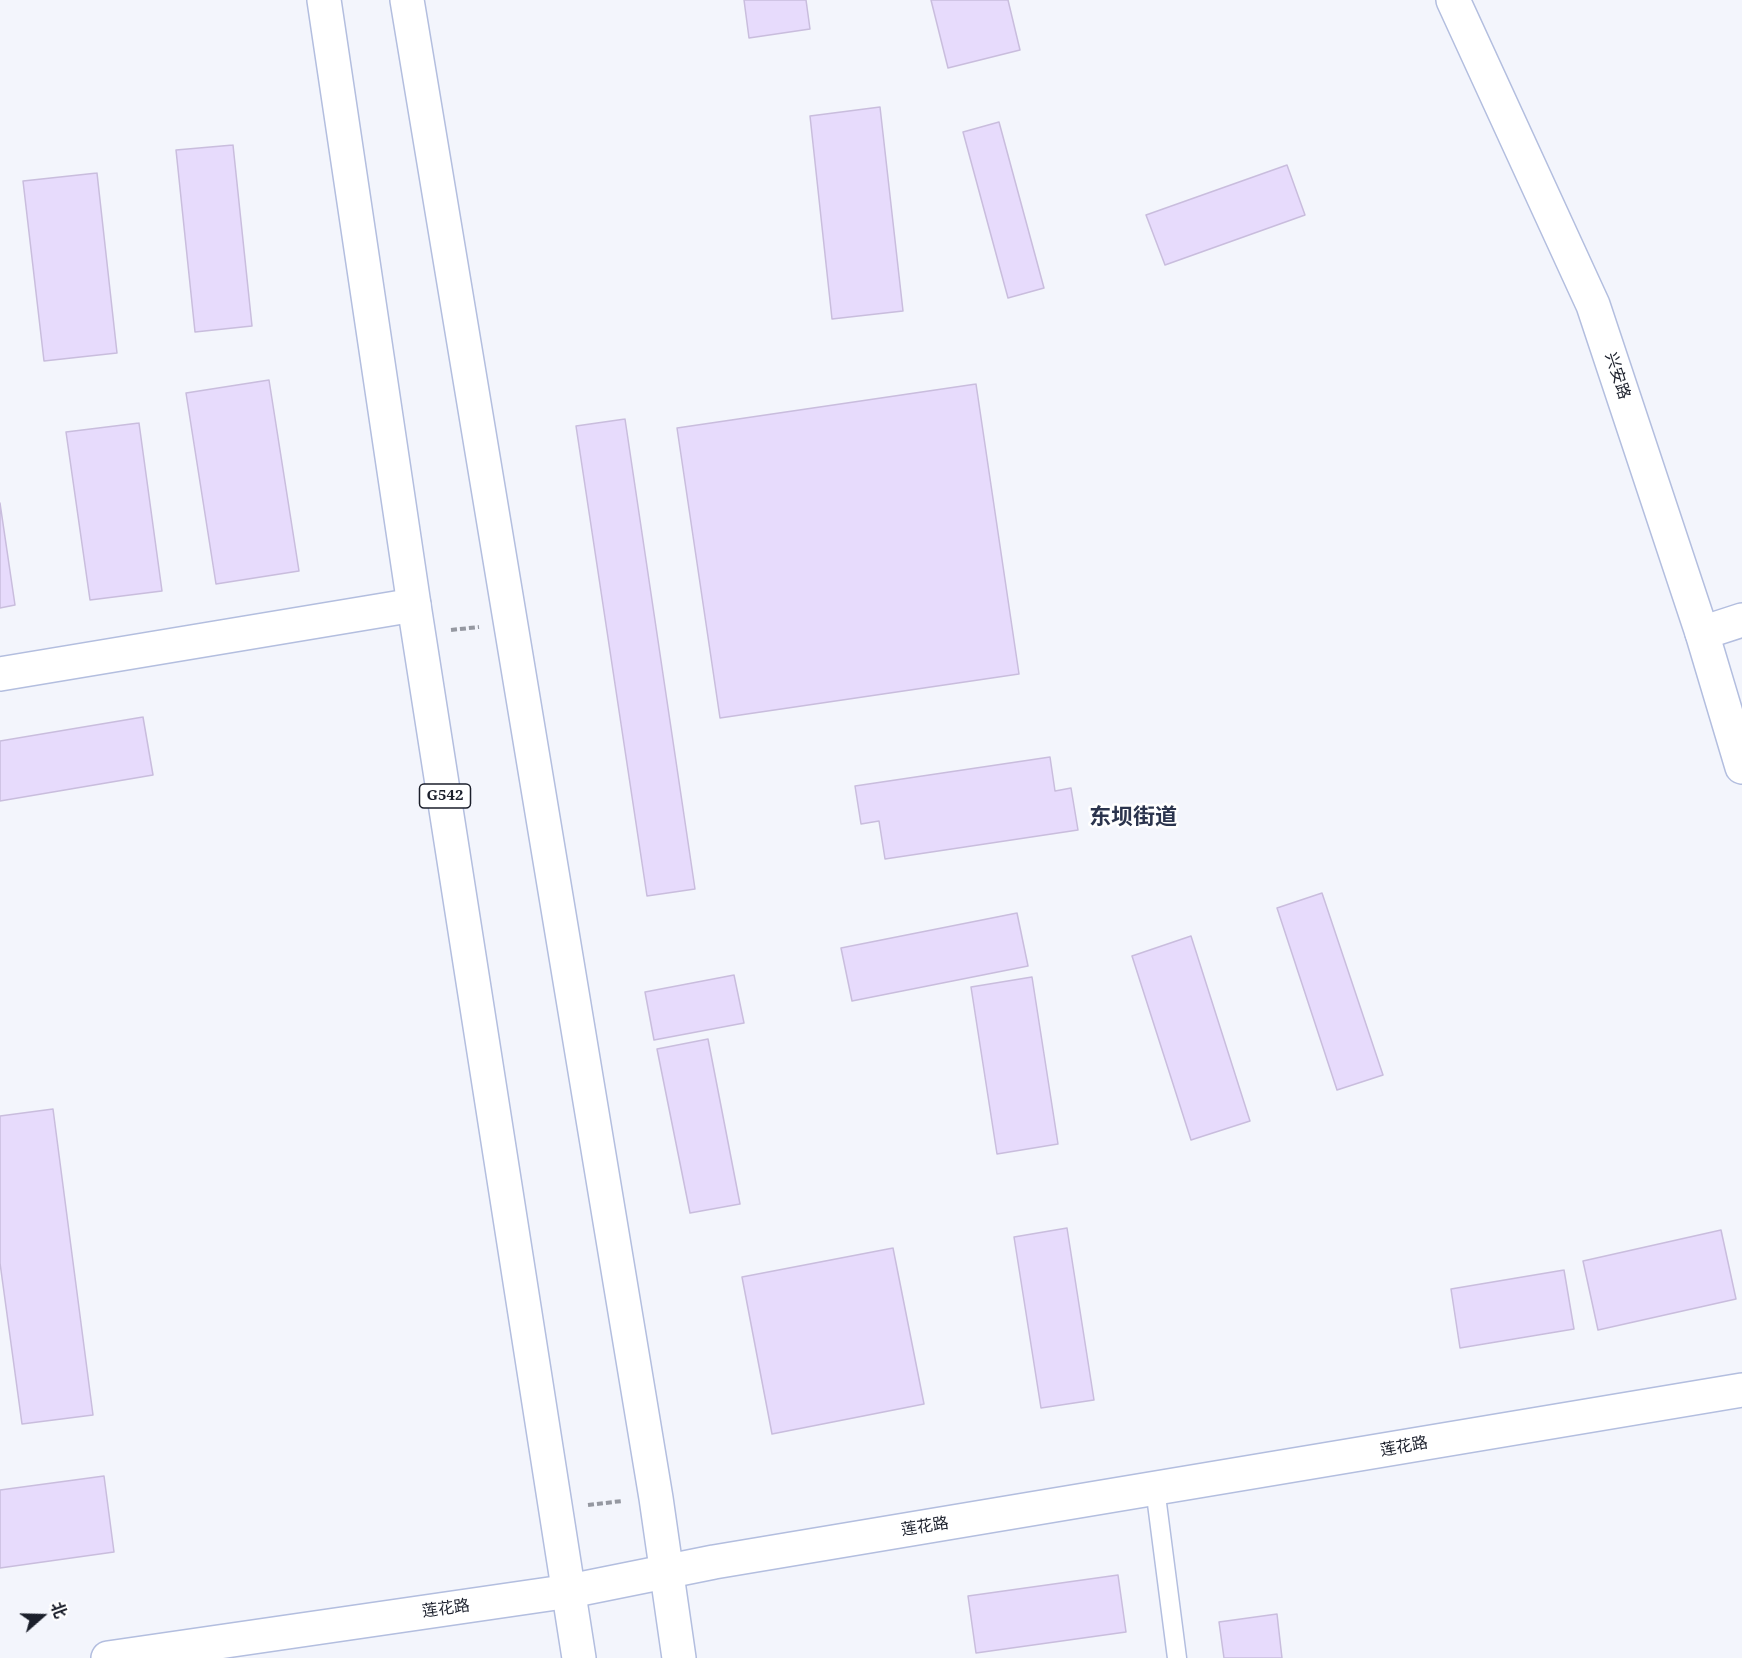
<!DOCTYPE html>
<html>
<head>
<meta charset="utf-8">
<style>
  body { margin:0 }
  #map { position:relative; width:1742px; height:1658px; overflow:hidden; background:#f3f5fc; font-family:"Noto Serif","Noto Sans SC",serif }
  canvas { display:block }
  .north { position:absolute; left:12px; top:1586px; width:60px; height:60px; -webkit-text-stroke:4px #fff; paint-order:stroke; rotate:70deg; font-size:16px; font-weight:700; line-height:24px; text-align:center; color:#1b1f2b }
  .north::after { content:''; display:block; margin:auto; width:21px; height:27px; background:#1b1f2b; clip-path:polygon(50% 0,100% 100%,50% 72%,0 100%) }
</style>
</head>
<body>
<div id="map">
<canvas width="1742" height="1658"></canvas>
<div class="north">北</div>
</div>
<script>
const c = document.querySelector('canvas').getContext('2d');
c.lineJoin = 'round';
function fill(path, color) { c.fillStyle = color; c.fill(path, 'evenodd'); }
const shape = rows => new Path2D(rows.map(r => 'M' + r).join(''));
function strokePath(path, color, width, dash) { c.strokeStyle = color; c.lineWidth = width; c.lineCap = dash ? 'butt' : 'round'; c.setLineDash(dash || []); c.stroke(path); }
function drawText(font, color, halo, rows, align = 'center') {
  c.font = font + ' "Noto Serif","Noto Sans SC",serif'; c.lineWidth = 5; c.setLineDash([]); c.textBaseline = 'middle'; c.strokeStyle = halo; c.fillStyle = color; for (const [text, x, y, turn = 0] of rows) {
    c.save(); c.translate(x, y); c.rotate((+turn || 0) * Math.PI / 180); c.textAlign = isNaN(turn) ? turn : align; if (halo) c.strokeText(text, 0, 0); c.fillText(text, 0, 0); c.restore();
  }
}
const building = shape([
  [744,0,806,0,810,29,749,38,744,0],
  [931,0,1008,0,1020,50,948,68,931,0],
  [880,107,903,311,832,319,810,116,880,107],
  [999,122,1044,288,1008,298,963,132,999,122],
  [233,145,252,326,195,332,176,150,233,145],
  [1287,165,1305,215,1165,265,1146,215,1287,165],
  [97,173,117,353,44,361,23,181,97,173],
  [269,380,299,571,216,584,186,393,269,380],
  [976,384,1019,674,720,718,677,428,976,384],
  [625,419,695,889,647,896,576,426,625,419],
  [139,423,162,591,90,600,66,432,139,423],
  [0,503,15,605,0,608,0,503],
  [143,717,153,775,0,801,0,741,143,717],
  [1050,757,1055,791,1071,788,1078,830,885,859,879,821,861,824,855,786,1050,757],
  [1322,893,1383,1075,1337,1090,1277,908,1322,893],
  [1017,913,1028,966,852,1001,841,948,1017,913],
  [1191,936,1250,1121,1191,1140,1132,956,1191,936],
  [734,975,744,1023,654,1040,645,992,734,975],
  [1032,977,1058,1144,997,1154,971,987,1032,977],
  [708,1039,740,1204,690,1213,657,1049,708,1039],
  [53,1109,93,1415,22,1424,0,1263,0,1116,53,1109],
  [1067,1228,1094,1400,1041,1408,1014,1237,1067,1228],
  [1721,1230,1736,1299,1598,1330,1583,1261,1721,1230],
  [893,1248,924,1404,772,1434,742,1277,893,1248],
  [1564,1270,1574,1329,1460,1348,1451,1289,1564,1270],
  [104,1476,114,1552,0,1568,0,1490,104,1476],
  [1118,1575,1126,1632,976,1653,968,1596,1118,1575],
  [1277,1614,1282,1658,1224,1658,1219,1622,1277,1614]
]);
fill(building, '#e7dbfc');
strokePath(building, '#c9bddd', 1.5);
const lane = shape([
  [1155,1488,1177,1658]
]);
const street = shape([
  [1702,633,1742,620],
  [0,674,414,605]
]);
const secondary = shape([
  [1453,0,1593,305,1702,633,1742,767],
  [108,1658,570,1591,714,1562,1742,1390]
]);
const highway = shape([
  [324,0,414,605,579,1658],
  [407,0,656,1498,679,1658]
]);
strokePath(lane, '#b3bedf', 21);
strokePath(street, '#b3bedf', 36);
strokePath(secondary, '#b3bedf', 36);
strokePath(highway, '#b3bedf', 36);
strokePath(shape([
  [451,630,479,627],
  [588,1505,622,1501]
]), '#9598a1', 4, [6, 3]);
strokePath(lane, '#fff', 18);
strokePath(street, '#fff', 33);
strokePath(secondary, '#fff', 33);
strokePath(highway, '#fff', 33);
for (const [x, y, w] of [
  [445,796,51]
]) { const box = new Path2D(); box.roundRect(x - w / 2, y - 12, w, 24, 4.5); c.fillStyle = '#fff'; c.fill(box); strokePath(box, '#1b1f2b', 1.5); }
drawText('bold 15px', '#1b1f2b', null, [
  ["G542",445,796]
]);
drawText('16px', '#1b1f2b', '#fff', [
  ["兴安路",1617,376,72],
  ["莲花路",1404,1447,-10],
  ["莲花路",925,1527,-9],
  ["莲花路",446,1609,-8]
]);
drawText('bold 22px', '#2b344d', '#fff', [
  ["东坝街道",1133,818]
]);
</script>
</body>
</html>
